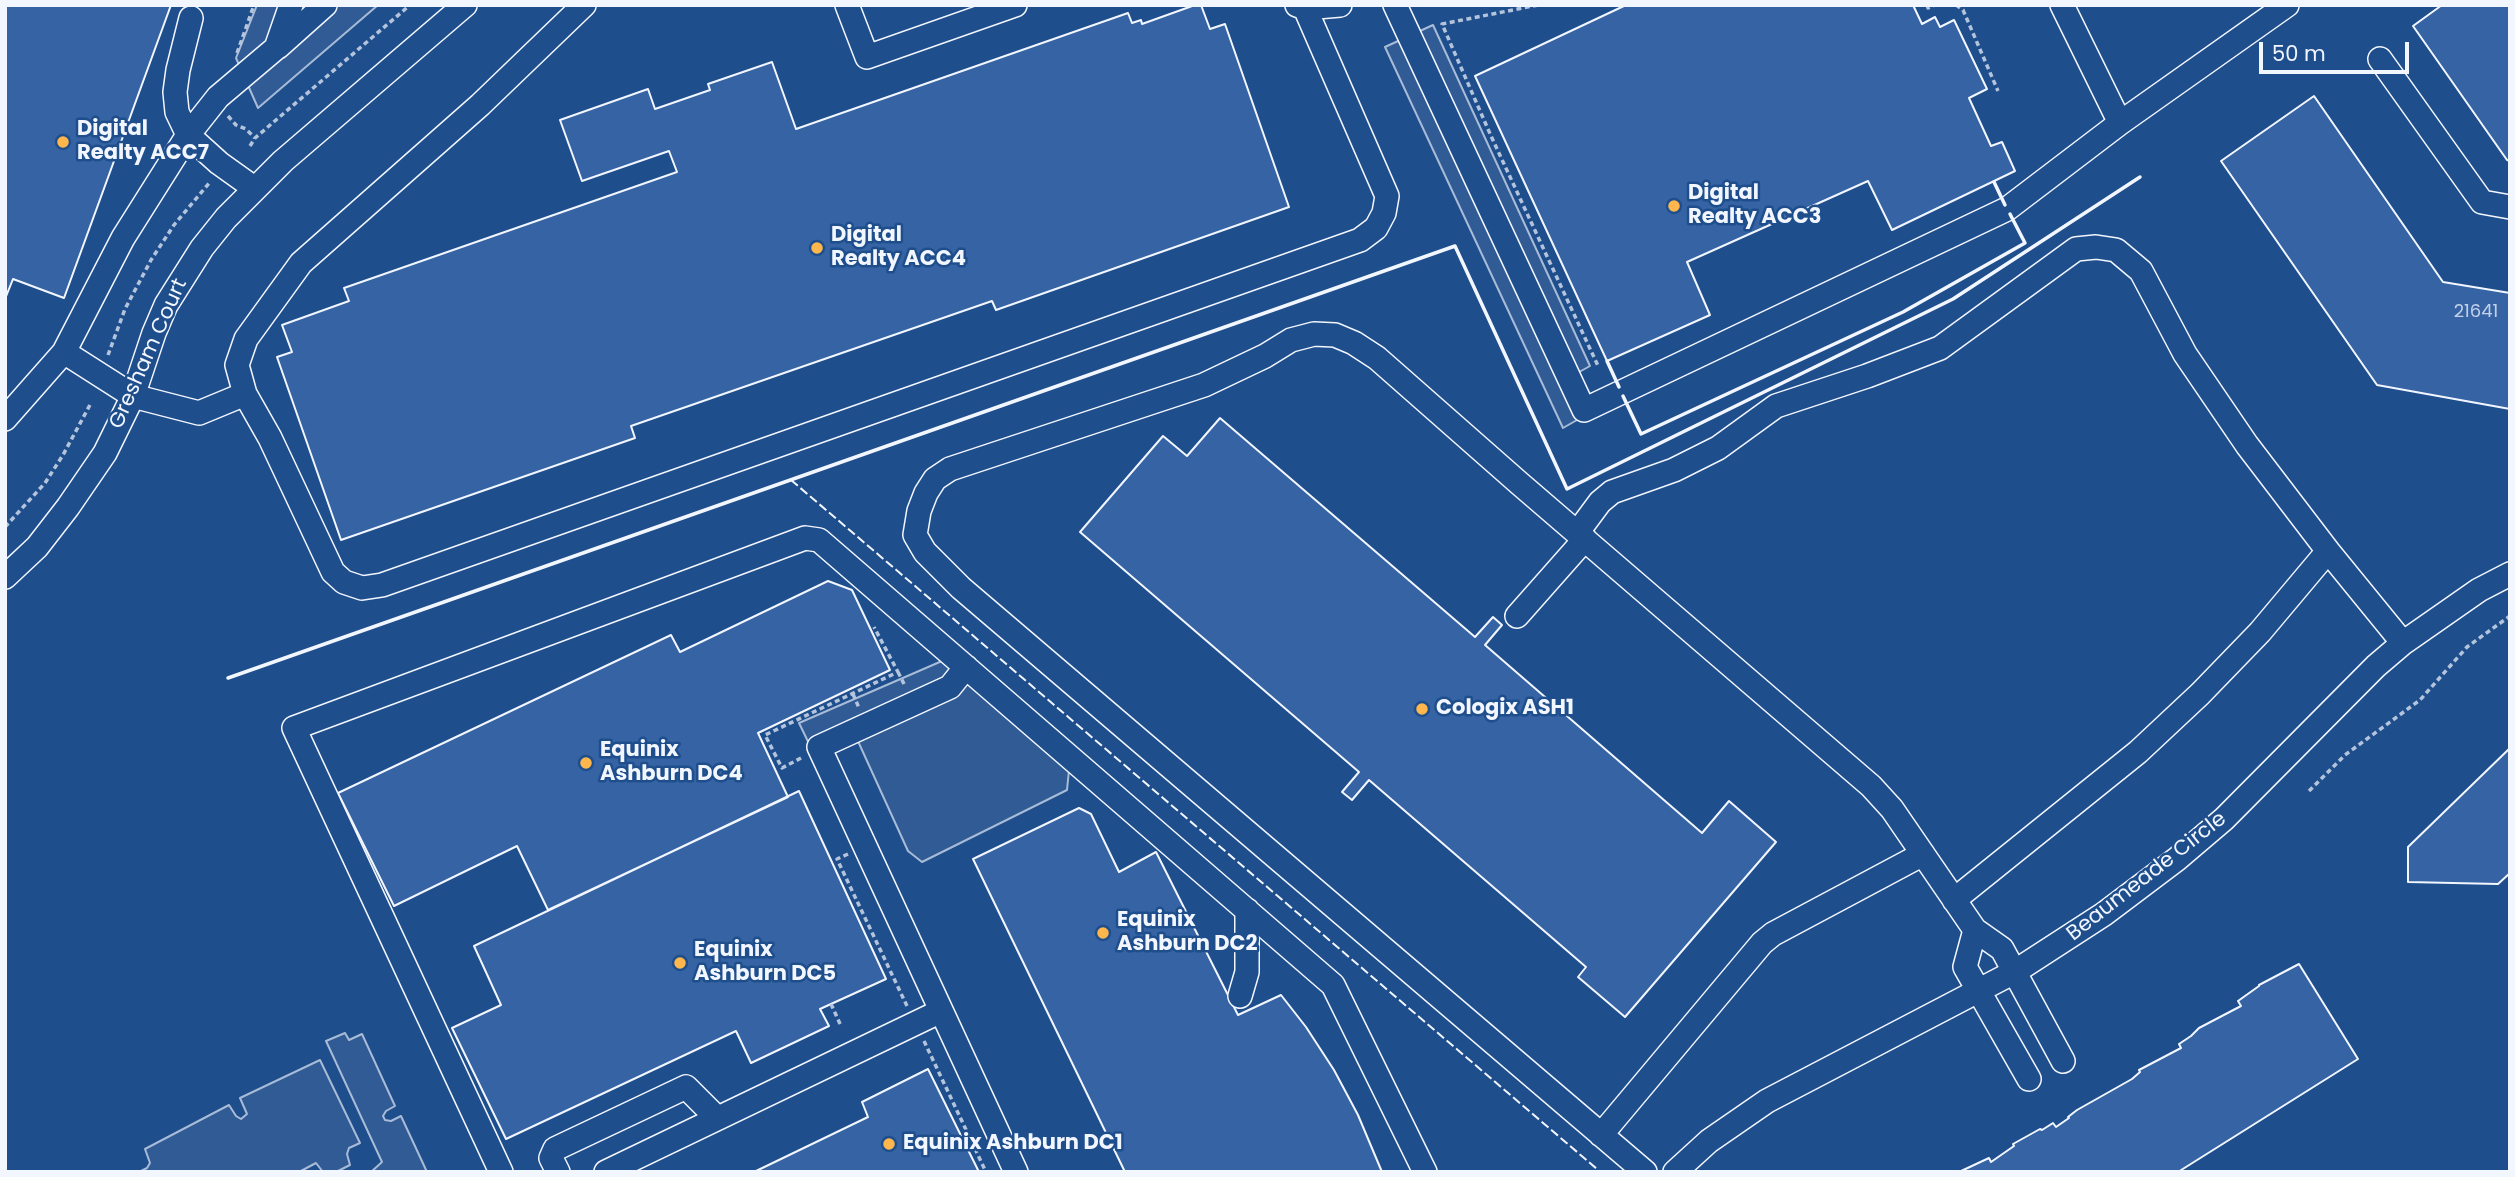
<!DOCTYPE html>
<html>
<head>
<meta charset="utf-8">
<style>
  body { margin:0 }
  #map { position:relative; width:2515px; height:1177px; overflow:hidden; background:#1f4e8c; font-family:Poppins,sans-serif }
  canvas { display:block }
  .frame { position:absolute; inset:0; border:7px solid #f2f6ff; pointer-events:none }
  .scale { position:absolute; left:2259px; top:42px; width:150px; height:32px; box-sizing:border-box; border:4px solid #f2f6ff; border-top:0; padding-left:9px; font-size:21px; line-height:24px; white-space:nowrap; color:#f2f6ff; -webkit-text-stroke:5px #1f4e8c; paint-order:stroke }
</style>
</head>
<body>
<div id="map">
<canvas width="2515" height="1177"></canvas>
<div class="frame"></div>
<div class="scale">50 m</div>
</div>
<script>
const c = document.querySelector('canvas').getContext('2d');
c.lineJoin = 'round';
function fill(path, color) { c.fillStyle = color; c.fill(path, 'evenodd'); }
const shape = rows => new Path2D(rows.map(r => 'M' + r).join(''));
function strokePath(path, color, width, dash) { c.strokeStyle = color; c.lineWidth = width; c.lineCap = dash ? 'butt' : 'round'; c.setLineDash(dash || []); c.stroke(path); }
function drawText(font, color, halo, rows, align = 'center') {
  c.font = font + ' Poppins,sans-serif'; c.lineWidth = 5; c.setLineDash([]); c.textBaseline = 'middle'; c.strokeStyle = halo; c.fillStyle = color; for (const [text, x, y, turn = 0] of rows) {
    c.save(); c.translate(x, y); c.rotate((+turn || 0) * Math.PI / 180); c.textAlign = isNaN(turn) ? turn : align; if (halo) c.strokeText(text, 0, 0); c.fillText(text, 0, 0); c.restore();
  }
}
const built = shape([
  [257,5,378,5,258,108,236,58,257,5],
  [1433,25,1590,366,1563,381,1577,420,1563,428,1385,47,1433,25],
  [942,661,1069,770,1067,790,922,862,908,851,857,739,816,758,799,723,942,661],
  [345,1033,349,1040,362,1034,395,1106,386,1111,383,1116,385,1120,391,1121,401,1116,427,1172,371,1172,382,1162,326,1041,345,1033],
  [320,1060,360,1143,349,1148,347,1154,350,1165,336,1172,323,1172,316,1163,299,1172,139,1172,147,1168,150,1163,145,1149,229,1105,236,1116,241,1119,247,1114,240,1098,320,1060]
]);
fill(built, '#305b95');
strokePath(built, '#a8bbd7', 2);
const building = shape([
  [5,5,171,5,64,298,13,279,5,299,5,5],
  [1195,5,1201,5,1210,29,1225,24,1289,207,996,310,992,301,631,426,635,438,341,540,277,357,292,352,282,325,349,301,344,288,677,172,669,151,582,181,560,120,648,89,655,109,710,90,708,84,772,62,796,129,1128,13,1132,23,1141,20,1142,24,1195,5],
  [1626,5,1913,5,1922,24,1935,17,1940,27,1954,20,1987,89,1969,98,1991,146,2002,142,2015,171,1892,230,1868,181,1687,262,1710,315,1607,361,1475,76,1626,5],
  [2442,5,2510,5,2510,161,2507,160,2413,26,2442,5],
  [2314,96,2443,282,2510,293,2510,409,2377,385,2221,161,2314,96],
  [1220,418,1475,637,1493,617,1502,625,1485,645,1702,833,1729,801,1776,842,1625,1017,1578,977,1586,967,1369,780,1352,800,1342,792,1359,772,1080,532,1163,436,1187,456,1220,418],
  [828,581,852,590,890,670,758,733,788,797,548,910,517,846,394,906,338,793,671,635,680,652,828,581],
  [2510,748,2510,873,2498,884,2408,882,2408,847,2510,748],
  [799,791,886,979,820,1009,829,1026,751,1063,736,1031,506,1139,452,1028,501,1005,474,946,799,791],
  [1079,808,1091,814,1119,872,1156,852,1238,1015,1281,995,1306,1027,1334,1070,1358,1115,1382,1172,1125,1172,973,859,1079,808],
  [2299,964,2358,1059,2178,1172,1959,1172,1989,1158,1991,1162,2014,1146,2013,1144,2040,1129,2042,1130,2053,1123,2056,1127,2069,1118,2068,1117,2077,1110,2132,1079,2140,1072,2139,1070,2181,1048,2179,1044,2191,1036,2199,1028,2241,1006,2238,1001,2259,986,2259,985,2299,964],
  [928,1069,979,1172,754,1172,868,1117,862,1102,928,1069]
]);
fill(building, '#3563a3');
strokePath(building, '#f2f6ff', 2);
const minor = shape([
  [584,5,480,105,301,263,246,339,237,365,245,394,270,438,333,572,344,582,362,588,382,585,1360,240,1376,228,1384,213,1387,196,1305,8],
  [847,5,867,57,1015,5],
  [1297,5,1305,8,1340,5],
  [1395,5,1584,410,2007,209,2120,123,2287,5],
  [2062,5,2120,123],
  [191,18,178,70,175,92,177,112,188,135,219,163,254,188],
  [278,47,325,5],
  [2380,59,2482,202,2510,207],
  [64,352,133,396,199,413,245,394],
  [5,419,64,352,123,238,188,135,218,97,276,48,291,5],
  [1577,533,1600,502,1612,492,1674,470,1718,448,1776,406,1867,376,1940,348,2076,249,2096,247,2116,250,2141,271,2185,354,2247,445,2328,551,2403,643],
  [5,577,37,547,68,507,105,453,133,396,154,333,166,305,202,248,226,218,283,161,465,5],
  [1517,616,1585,539],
  [966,667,950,687,819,747,1016,1172],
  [1954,900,2138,752,2200,694,2260,632,2328,551],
  [1975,930,1965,967,2029,1079],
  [1240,996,1247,972,1247,910],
  [1601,1135,1762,943,1773,934,1923,854],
  [501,1172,294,728,805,538,819,540,1333,985,1425,1172],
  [558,1172,551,1158,555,1149,686,1087,717,1118],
  [606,1172,941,1011],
  [1645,1172,961,588,925,552,915,535,919,511,926,493,935,479,950,469,1204,385,1265,356,1291,340,1314,334,1335,335,1354,343,1377,358,1519,483,1871,786,1892,809,1975,930,2002,949,2063,1061],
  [1675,1172,1709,1141,1767,1101,2016,971,2104,914,2177,859,2224,819,2376,666,2403,643,2479,590,2510,574]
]);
strokePath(minor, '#f2f6ff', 26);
strokePath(shape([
  [1538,5,1442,24,1491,136,1599,368],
  [1927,5,1928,8,1935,5],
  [1956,5,1963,10,1998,91],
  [237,53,254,5],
  [228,116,236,125,246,129,255,138],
  [250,146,255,138,410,5],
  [108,355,125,309,151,260,174,225,210,182],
  [5,527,45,483,63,455,91,403],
  [898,672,905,686],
  [853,694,859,708],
  [801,758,782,768,765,735,898,672,874,627],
  [2309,791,2345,755,2420,700,2467,647,2510,616],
  [848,854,837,859,907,1006],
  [831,1004,841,1026],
  [924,1041,986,1172]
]), '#b3c4dc', 3.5, [5, 3.5]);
strokePath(minor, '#1f4e8c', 23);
strokePath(shape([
  [791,480,1597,1169]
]), '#f2f6ff', 2, [9, 3.5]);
strokePath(shape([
  [1994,182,2005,205],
  [1607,361,1619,387],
  [1623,396,1641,434,1903,312,2025,243,2010,214],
  [228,678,1455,246,1567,489,1953,299,2140,177]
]), '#f2f6ff', 3.5);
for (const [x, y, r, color] of [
  [63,142,7,"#ffb74d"],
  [1674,206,7,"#ffb74d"],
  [817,248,7,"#ffb74d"],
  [1422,709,7,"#ffb74d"],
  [586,763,7,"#ffb74d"],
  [1103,933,7,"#ffb74d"],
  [680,963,7,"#ffb74d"],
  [889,1144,7,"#ffb74d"]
]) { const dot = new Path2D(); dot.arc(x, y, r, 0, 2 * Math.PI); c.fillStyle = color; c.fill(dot); strokePath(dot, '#1f4e8c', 2.5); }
drawText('18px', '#c3d1e8', null, [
  ["21641",2476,312]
]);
drawText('bold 21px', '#f2f6ff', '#1f4e8c', [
  ["Digital",77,130],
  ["Realty ACC7",77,154],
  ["Digital",1688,194],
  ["Realty ACC3",1688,218],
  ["Digital",831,236],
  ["Realty ACC4",831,260],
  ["Cologix ASH1",1436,709],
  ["Equinix",600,751],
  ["Ashburn DC4",600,775],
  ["Equinix",1117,921],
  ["Ashburn DC2",1117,945],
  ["Equinix",694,951],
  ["Ashburn DC5",694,975],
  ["Equinix Ashburn DC1",903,1144]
], 'left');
drawText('21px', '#f2f6ff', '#1f4e8c', [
  ["Gresham Court",149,354,-66],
  ["Beaumeade Circle",2147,877,-38]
]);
</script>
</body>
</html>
